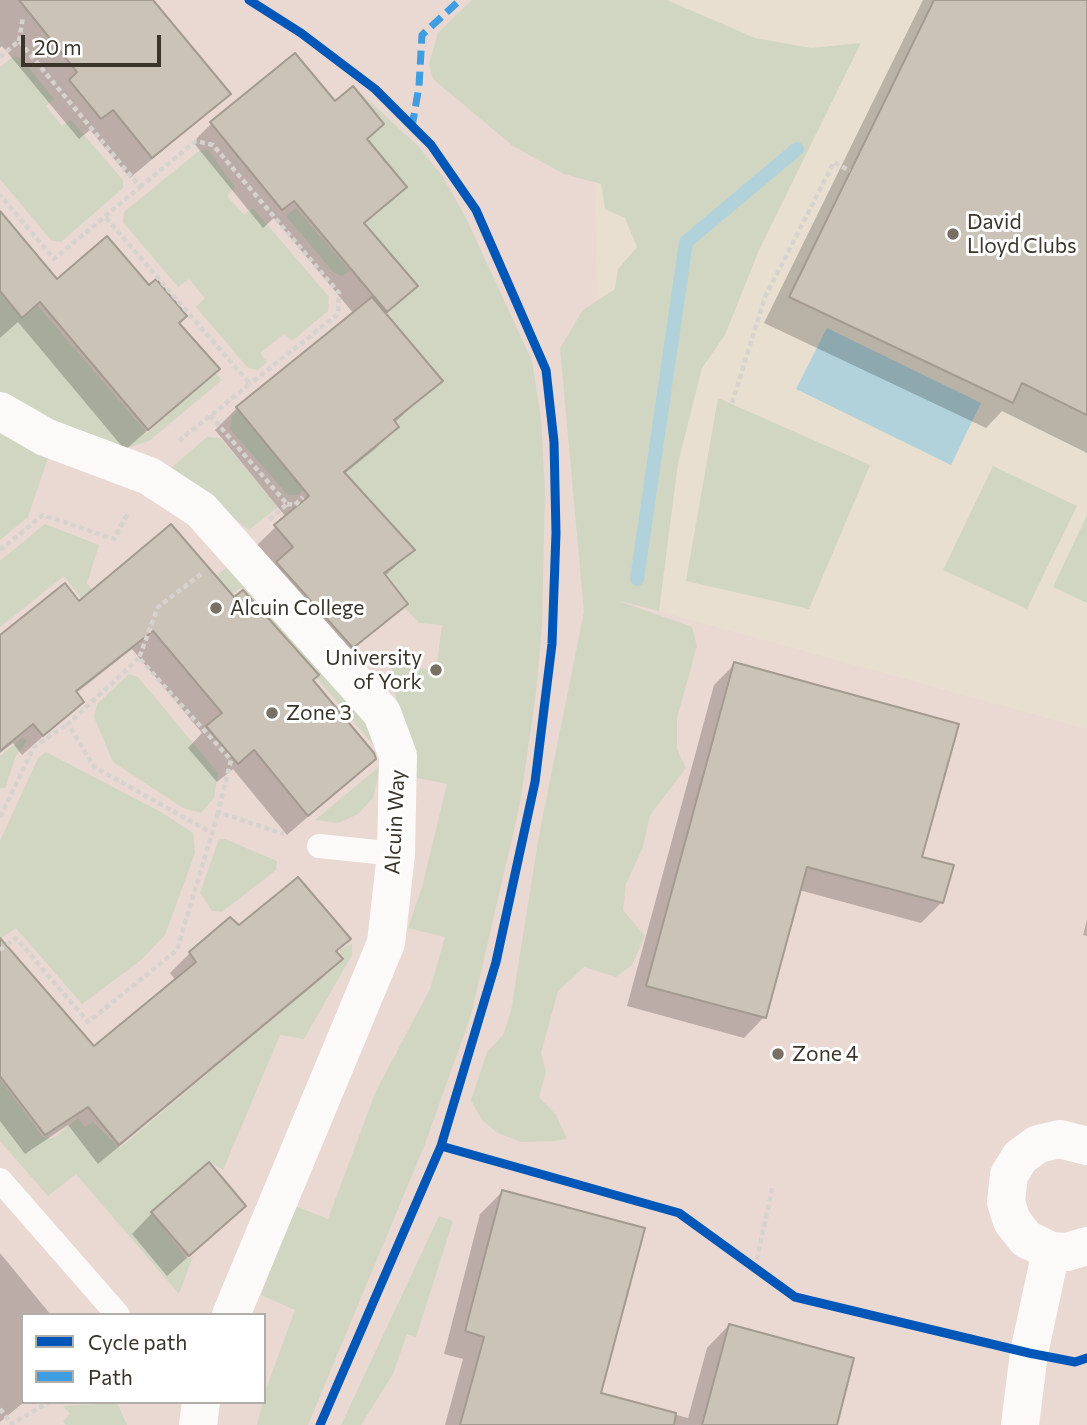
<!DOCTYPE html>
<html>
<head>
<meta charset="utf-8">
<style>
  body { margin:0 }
  #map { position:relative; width:1087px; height:1425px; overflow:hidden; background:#e8dfd0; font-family:Commissioner,sans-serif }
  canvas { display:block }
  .legend { position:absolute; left:21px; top:1313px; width:245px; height:91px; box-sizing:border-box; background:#fff; border:2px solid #b1aeaa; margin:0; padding:9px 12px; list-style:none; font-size:21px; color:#3b342a }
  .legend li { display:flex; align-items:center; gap:14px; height:35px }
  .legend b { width:35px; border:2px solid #b1aeaa }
  .scale { position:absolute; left:21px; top:35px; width:140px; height:32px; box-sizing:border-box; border:4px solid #3b342a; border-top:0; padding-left:9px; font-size:21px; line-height:24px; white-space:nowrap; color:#3b342a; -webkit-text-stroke:5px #fff; paint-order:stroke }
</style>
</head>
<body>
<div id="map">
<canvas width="1087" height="1425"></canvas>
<ul class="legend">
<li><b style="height:9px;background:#0057b8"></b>Cycle path</li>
<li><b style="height:9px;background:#3f9de1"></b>Path</li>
</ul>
<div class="scale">20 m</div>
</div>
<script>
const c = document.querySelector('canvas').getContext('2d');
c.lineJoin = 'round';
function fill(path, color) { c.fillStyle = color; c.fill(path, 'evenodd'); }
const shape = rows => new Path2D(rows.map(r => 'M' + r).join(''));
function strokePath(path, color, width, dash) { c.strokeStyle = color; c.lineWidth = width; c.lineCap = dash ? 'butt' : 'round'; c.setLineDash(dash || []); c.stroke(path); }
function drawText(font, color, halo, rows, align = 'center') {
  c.font = font + ' Commissioner,sans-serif'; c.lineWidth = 6; c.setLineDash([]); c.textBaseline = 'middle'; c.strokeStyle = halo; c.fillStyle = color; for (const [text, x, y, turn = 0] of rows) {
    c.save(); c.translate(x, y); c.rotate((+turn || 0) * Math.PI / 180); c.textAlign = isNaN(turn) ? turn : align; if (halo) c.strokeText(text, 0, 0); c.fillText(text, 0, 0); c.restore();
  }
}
fill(shape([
  [0,0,591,0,604,596,1087,729,1087,1425,0,1425],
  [23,1315,264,1315,264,1402,23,1402]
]), '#ead8d3');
fill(shape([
  [472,0,667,0,755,38,811,48,861,43,759,250,725,335,702,368,678,463,659,611,616,600,692,627,697,646,677,718,677,749,686,768,650,815,643,847,626,884,623,910,645,936,632,965,616,977,584,967,558,991,541,1053,546,1072,539,1097,556,1115,567,1139,554,1141,521,1142,498,1133,482,1120,471,1100,487,1052,503,1035,511,1011,539,835,584,612,560,348,583,310,615,289,618,269,637,247,625,218,605,209,601,184,564,174,513,146,433,79,429,64,438,33],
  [14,56,22,59,54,99,46,106,62,126,71,120,123,180,123,188,61,242,51,240,0,179,0,67],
  [353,86,418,146,443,177,466,218,532,361,541,418,545,492,542,626,536,693,520,804,471,1015,425,1144,308,1425,257,1425,266,1389,295,1310,261,1295,295,1206,328,1219,376,1091,430,989,445,937,408,928,422,887,447,784,408,776,391,666,436,670,442,625,419,623,404,607,408,604,321,481,360,459,399,427,394,420,443,381,387,312,417,286,364,223,407,187,367,139,384,124],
  [208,150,235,187,227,196,244,215,253,208,329,297,328,311,292,341,284,334,260,353,267,362,258,370,248,368,196,307,205,298,189,279,178,287,123,222,124,212,199,151],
  [296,208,350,271,342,276,334,273,286,216],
  [0,293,22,318,38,306,147,433,215,373,222,380,149,441,127,448,53,424,0,394],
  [277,378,245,418,303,490,298,495,288,495,230,429,232,416],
  [718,398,870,465,809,609,686,581],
  [0,430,49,455,28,517,0,540],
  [207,437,220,438,278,507,249,530,170,469],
  [993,466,1077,506,1027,609,943,570],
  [1087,515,1087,603,1053,587],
  [45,524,99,545,87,583,129,642,124,654,64,576,0,627,0,561],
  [234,562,365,718,381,754,240,588,211,612,195,592],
  [129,674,138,677,218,773,214,798,201,813,183,808,113,762,94,717,97,704],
  [23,737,27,741,16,756,5,788,0,788,0,756],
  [46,752,161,812,193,833,195,853,165,935,141,960,82,1004,16,928,0,939,0,841,38,758],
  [381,765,373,798,358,814,338,823,315,820],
  [219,839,225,839,277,861,276,870,222,912,212,911,200,893],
  [352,944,352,955,304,1039,280,1035,223,1170,209,1161,151,1212,187,1259,193,1256,179,1294,76,1174,48,1196,0,1141,0,1079,43,1137,54,1138,78,1118,85,1127,93,1122,120,1148,343,959,339,950],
  [439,1216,453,1221,416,1337,407,1334,393,1374,361,1425,341,1425],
  [117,1403,127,1425,66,1425,63,1421,70,1414,63,1406]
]), '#d1d6c2');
fill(shape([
  [827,328,981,403,951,465,796,389]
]), '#b1d2db');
fill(shape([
  [0,0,141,0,229,94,130,178,90,130,79,139,2,46,0,48],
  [923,0,1087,0,1087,453,1002,411,986,428,764,323],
  [335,104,382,124,366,140,404,187,364,224,415,286,385,315,440,381,394,423,397,427,375,449,344,474,412,550,384,577,406,604,330,669,254,548,286,517,215,430,237,408,354,314,274,218,263,228,193,142,211,124],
  [0,214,57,282,178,323,218,369,125,450,18,322,0,338],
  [234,600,311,681,374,759,287,835,233,769,217,782,188,748,202,733,132,649,75,694,82,702,22,755,13,743,0,753,0,637,79,604],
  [735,664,920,859,942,902,921,923,799,890,764,1017,744,1038,627,1006,714,685],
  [1087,920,1087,936,1083,935],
  [239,927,348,939,335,952,341,959,321,979,98,1164,68,1125,25,1154,0,1121,0,958,94,1048,176,981,170,973,190,953],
  [502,1192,599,1394,688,1418,707,1348,729,1325,778,1425,445,1425,463,1359,444,1354,480,1214],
  [244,1206,167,1276,132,1234,152,1213],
  [0,1253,51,1315,23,1315,24,1402,0,1422]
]), '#0003');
strokePath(shape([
  [637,579,686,242,797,149]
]), '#b1d2db', 14);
const building = shape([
  [19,0,153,0,231,94,152,158,113,110,101,119,69,80,77,72,19,0],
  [934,0,1087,0,1087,415,1022,383,1013,403,789,297,934,0],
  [295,53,335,101,353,86,384,124,367,139,407,187,364,223,418,286,387,312,294,201,282,210,210,122,295,53],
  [0,211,57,279,107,236,149,285,156,279,187,316,179,323,220,369,148,430,40,302,22,318,0,291,0,211],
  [372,297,443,381,394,420,399,427,344,472,415,550,384,573,408,604,353,648,276,562,293,547,274,525,309,496,236,407,372,297],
  [171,524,234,597,243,590,319,675,313,680,374,753,376,759,308,816,254,750,238,764,206,726,222,713,153,631,76,691,84,702,43,736,33,724,0,751,0,635,65,583,79,601,171,524],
  [734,662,959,724,922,857,954,865,943,903,807,867,766,1018,646,986,734,662],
  [298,877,351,939,336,951,343,959,119,1145,88,1107,45,1135,0,1076,0,938,94,1046,196,962,189,952,230,917,239,925,298,877],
  [209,1162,246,1206,189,1256,151,1212,209,1162],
  [502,1190,645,1228,601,1393,676,1413,674,1425,460,1425,484,1337,465,1331,502,1190],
  [729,1324,854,1358,837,1425,702,1425,729,1324]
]);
fill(building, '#ccc3b8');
strokePath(building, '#a39a90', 2);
strokePath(shape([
  [19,41,23,17],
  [0,57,19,41,140,187,54,259,0,195],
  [140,187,196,141,213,145,339,293,338,314,250,384],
  [106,218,250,384,176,443],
  [732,403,765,297,834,162,850,171],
  [210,415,287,504,269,520],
  [287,504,295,505,303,497],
  [0,550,43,515,114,539,128,513],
  [201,574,158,607,139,658,231,760,218,812,284,834],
  [139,658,68,724,94,767,212,833,218,812],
  [0,817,34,747,68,724],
  [0,950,16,938,88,1022,177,950,212,833],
  [755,1268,773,1185],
  [0,1409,12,1424],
  [10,1425,49,1402]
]), '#d6d3ce', 4.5, [5, 3.5]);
strokePath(shape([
  [319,846,396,854],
  [0,1180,118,1315]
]), '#fcfaf8', 24);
strokePath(shape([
  [0,411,45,437,149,476,201,510,382,713,398,756,396,854,386,943,231,1315],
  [1087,1146,1060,1139,1038,1144,1020,1157,1009,1175,1006,1202,1012,1221,1026,1239,1051,1251,1067,1252,1087,1246],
  [198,1425,201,1402],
  [1020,1425,1029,1353,1051,1251]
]), '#fcfaf8', 38);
strokePath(shape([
  [412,127,419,86,422,35,460,0]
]), '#3f9de1', 7, [14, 7]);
strokePath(shape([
  [249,0,301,33,375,89,431,145,476,210,546,370,554,442,556,533,552,644,535,782,496,962,441,1146,320,1425],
  [441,1146,679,1213,795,1297,1029,1353,1075,1362,1087,1358]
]), '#0057b8', 9);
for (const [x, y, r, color] of [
  [953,234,7,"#787064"],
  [216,608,7,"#787064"],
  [436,670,7,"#787064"],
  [272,713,7,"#787064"],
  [778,1054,7,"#787064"]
]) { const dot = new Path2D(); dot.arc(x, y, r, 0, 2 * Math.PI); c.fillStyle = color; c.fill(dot); strokePath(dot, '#fff', 2.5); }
drawText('21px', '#3b342a', '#fff', [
  ["David",967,222],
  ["Lloyd Clubs",967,246],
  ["Alcuin College",230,608],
  ["University",422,658,"right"],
  ["of York",422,682,"right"],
  ["Zone 3",286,713],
  ["Zone 4",792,1054]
], 'left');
drawText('21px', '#3b342a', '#fff', [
  ["Alcuin Way",395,822,-87]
]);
</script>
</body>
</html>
